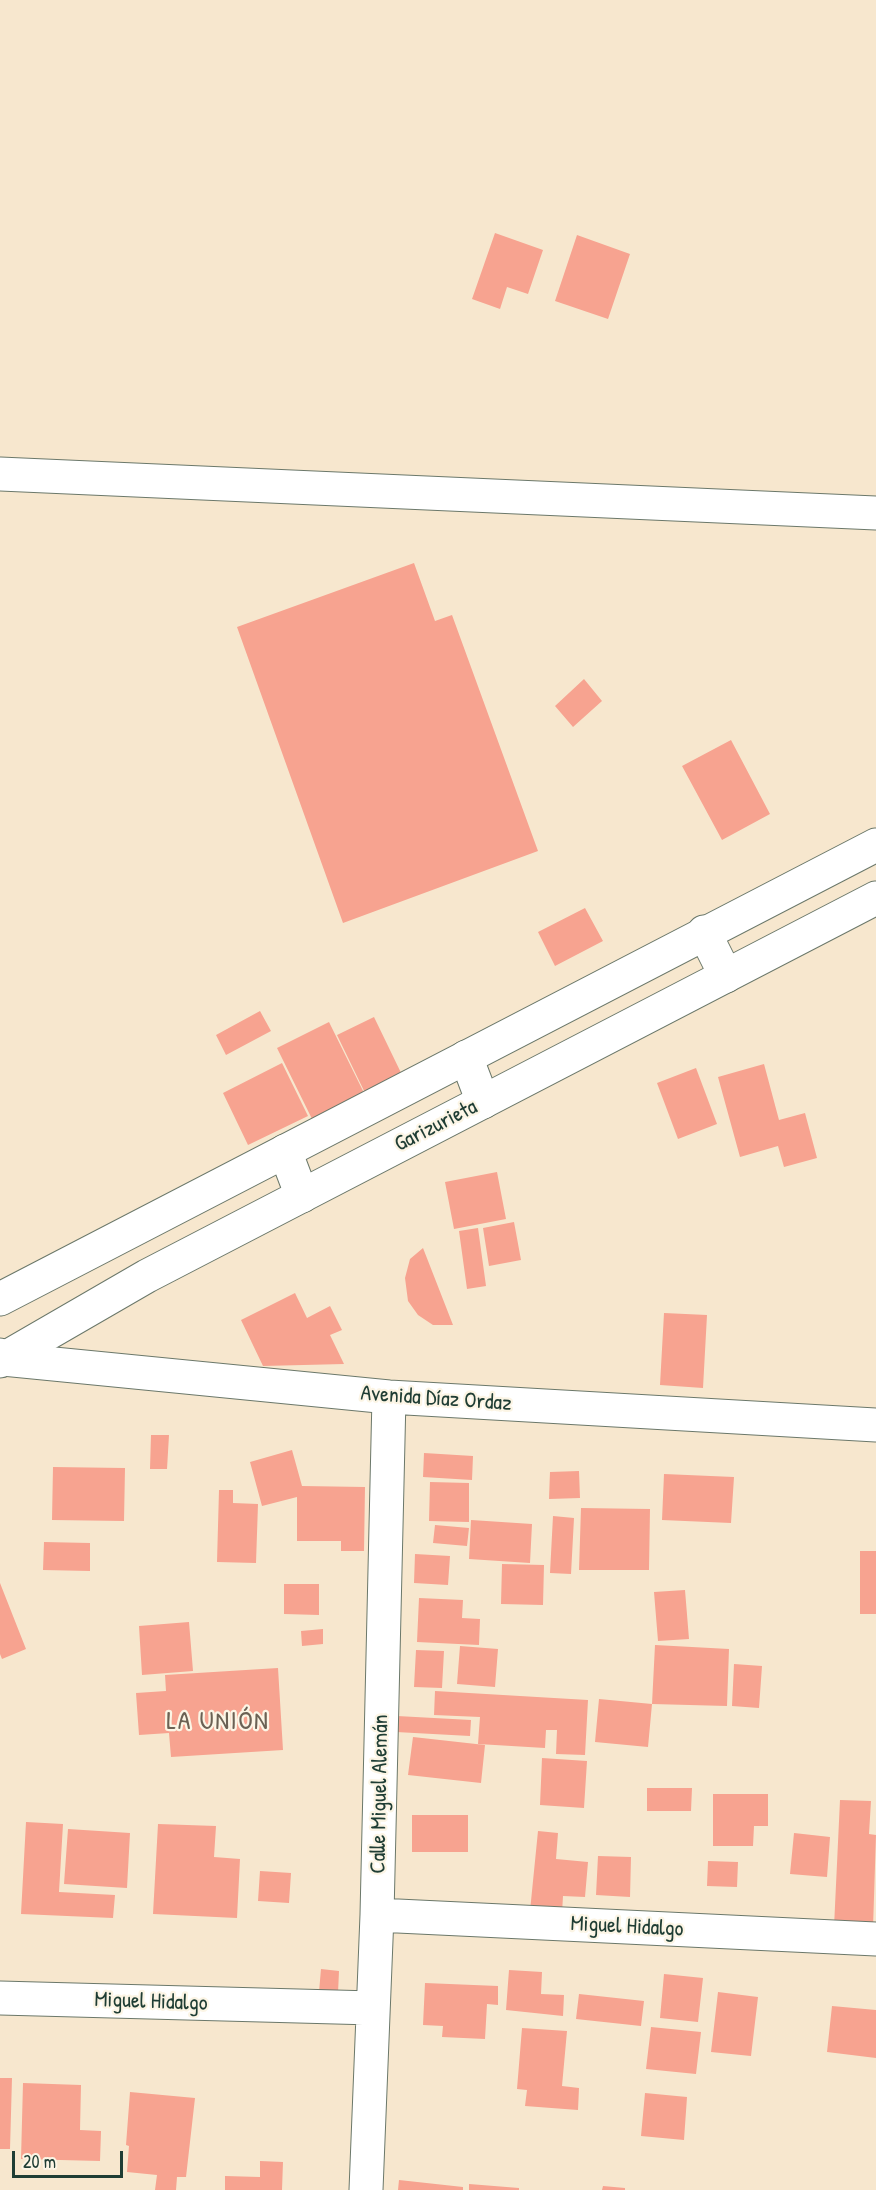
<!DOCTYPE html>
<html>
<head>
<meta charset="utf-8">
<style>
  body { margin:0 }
  #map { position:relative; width:876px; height:2190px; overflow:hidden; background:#f7e7ce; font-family:"Patrick Hand",sans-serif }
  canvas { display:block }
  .scale { position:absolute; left:12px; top:2151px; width:111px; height:27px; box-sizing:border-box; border:3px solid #1f3d34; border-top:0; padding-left:8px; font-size:18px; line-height:21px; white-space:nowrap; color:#1f3d34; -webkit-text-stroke:4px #fcf5e5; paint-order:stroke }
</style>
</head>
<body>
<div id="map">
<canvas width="876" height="2190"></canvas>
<div class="scale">20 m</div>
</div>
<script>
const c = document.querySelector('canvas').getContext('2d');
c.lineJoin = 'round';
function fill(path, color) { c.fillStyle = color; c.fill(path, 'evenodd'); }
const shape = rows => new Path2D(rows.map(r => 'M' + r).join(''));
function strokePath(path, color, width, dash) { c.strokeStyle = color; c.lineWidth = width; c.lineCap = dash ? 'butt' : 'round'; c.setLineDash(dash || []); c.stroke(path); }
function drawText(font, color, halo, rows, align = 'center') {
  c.font = font + ' "Patrick Hand",sans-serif'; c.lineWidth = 4.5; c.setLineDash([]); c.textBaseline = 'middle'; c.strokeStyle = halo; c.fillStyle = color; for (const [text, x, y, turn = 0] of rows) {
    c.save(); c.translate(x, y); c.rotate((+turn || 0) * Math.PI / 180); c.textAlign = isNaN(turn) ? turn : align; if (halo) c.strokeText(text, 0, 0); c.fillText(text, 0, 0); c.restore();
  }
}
fill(shape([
  [495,233,543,250,528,294,507,287,500,309,472,299],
  [577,235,630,254,608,319,555,301],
  [414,563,435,621,452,615,538,851,343,923,237,627],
  [584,679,602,701,573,727,555,706],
  [731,740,770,814,722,840,682,766],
  [585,908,603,941,555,966,538,932],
  [260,1011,271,1031,226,1055,216,1035],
  [374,1017,404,1079,367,1097,337,1035],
  [329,1022,366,1097,314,1123,277,1048],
  [282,1063,308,1116,248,1145,223,1093],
  [764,1064,779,1120,805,1113,817,1158,784,1167,778,1146,740,1157,718,1077],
  [696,1068,717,1124,678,1139,657,1083],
  [497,1172,506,1219,454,1229,445,1182],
  [514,1222,521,1260,489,1266,483,1228],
  [478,1228,486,1286,467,1289,459,1231],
  [423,1248,453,1325,433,1325,418,1315,408,1301,405,1278,410,1259],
  [295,1293,307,1318,330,1306,342,1330,330,1335,344,1364,263,1366,241,1320],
  [664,1313,707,1315,703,1388,660,1385],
  [151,1435,169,1435,167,1469,150,1469],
  [292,1450,302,1486,365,1487,364,1551,341,1551,341,1541,297,1541,297,1497,262,1506,250,1462],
  [424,1453,473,1456,472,1480,423,1477],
  [53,1467,125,1468,124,1521,52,1520],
  [579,1471,580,1498,549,1499,550,1472],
  [664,1474,734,1477,731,1523,662,1520],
  [430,1482,469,1483,469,1522,429,1521],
  [219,1490,233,1490,233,1503,258,1504,256,1563,217,1562],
  [581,1508,650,1509,649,1570,579,1570],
  [553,1516,574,1518,571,1574,550,1573],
  [471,1520,532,1524,530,1563,469,1559],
  [435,1525,469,1528,467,1546,433,1543],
  [44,1542,90,1543,90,1571,43,1570],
  [860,1551,876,1551,876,1614,860,1614],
  [415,1554,450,1556,448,1585,414,1583],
  [502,1564,544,1565,543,1605,501,1604],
  [0,1583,26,1649,2,1659,0,1654],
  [284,1584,319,1584,319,1615,284,1614],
  [685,1590,689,1639,658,1641,654,1592],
  [419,1598,463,1600,462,1618,480,1619,479,1645,417,1642],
  [189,1622,193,1671,142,1675,139,1626],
  [323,1629,323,1644,302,1646,301,1631],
  [655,1645,729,1649,727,1706,652,1704,648,1747,595,1742,599,1699,652,1704],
  [460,1646,498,1649,495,1687,457,1684],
  [416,1650,444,1651,442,1688,414,1687],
  [734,1664,762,1666,759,1708,732,1706],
  [278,1668,283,1750,171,1757,169,1733,139,1735,136,1693,166,1691,165,1675],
  [435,1691,588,1700,585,1755,556,1754,557,1730,546,1730,545,1748,478,1744,480,1717,434,1715],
  [397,1716,471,1720,470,1736,396,1732],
  [413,1737,485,1745,481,1783,408,1775],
  [542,1758,587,1761,584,1808,540,1805],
  [647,1788,692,1788,691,1811,647,1811],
  [713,1794,768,1794,768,1826,754,1826,753,1846,713,1846],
  [840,1800,871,1801,869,1834,876,1835,873,1928,834,1927],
  [412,1815,468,1815,468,1852,412,1852],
  [26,1822,63,1824,59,1892,115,1895,113,1918,21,1914],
  [158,1824,216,1826,214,1857,240,1859,237,1918,153,1914],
  [68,1829,130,1833,127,1888,64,1884],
  [538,1831,558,1833,556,1859,588,1862,585,1897,563,1896,562,1913,530,1911],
  [794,1833,830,1837,827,1877,790,1874],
  [598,1856,631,1857,630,1897,596,1895],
  [708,1861,738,1862,737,1887,707,1886],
  [260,1871,291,1873,289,1903,258,1901],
  [321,1969,339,1971,338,1993,319,1992],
  [509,1970,542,1972,541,1994,564,1995,563,2016,506,2010],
  [664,1974,703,1978,698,2022,660,2018],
  [425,1983,498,1986,498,2005,487,2004,485,2039,442,2037,443,2026,423,2025],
  [718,1992,758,1997,751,2056,711,2052],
  [579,1994,644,2001,641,2026,576,2019],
  [832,2006,876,2010,876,2058,827,2052],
  [651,2027,701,2032,696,2074,646,2069],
  [522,2028,567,2031,562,2086,579,2088,578,2110,525,2106,527,2090,517,2089],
  [0,2078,12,2078,10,2149,0,2149],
  [23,2083,81,2085,80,2130,101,2131,100,2161,21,2159],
  [130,2092,195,2098,186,2177,177,2177,176,2190,155,2190,157,2175,127,2172,129,2146,126,2145],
  [645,2093,687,2097,684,2140,641,2136],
  [260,2161,283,2162,282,2190,225,2190,225,2176,260,2177],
  [399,2180,463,2187,463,2190,398,2190],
  [469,2184,519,2188,519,2190,469,2190],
  [603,2186,625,2188,625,2190,602,2190]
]), '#f7a390');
const minor = shape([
  [0,474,876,513],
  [0,1355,3,1359,389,1397,876,1425],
  [377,1915,876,1939],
  [0,1998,373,2008],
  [366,2190,377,1915,389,1397]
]);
const tertiary = shape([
  [704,932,726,976],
  [466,1057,483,1102],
  [285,1151,302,1196]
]);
const secondary = shape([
  [0,1299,876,845],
  [0,1361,147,1276,876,898]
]);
strokePath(minor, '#6b786a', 35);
strokePath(tertiary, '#6b786a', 35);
strokePath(secondary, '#6b786a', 35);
strokePath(minor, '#fff', 33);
strokePath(tertiary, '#fff', 33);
strokePath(secondary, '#fff', 33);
drawText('22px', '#1f3d34', '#fcf5e5', [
  ["Garizurieta",436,1126,-27],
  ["Avenida Díaz Ordaz",436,1399,4],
  ["Calle Miguel Alemán",380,1794,-89],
  ["Miguel Hidalgo",627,1927,3],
  ["Miguel Hidalgo",151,2002,2]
]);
c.letterSpacing = '1.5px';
drawText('26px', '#6b6154', '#fcf5e5', [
  ["LA UNIÓN",218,1722]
]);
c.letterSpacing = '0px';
</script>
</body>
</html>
